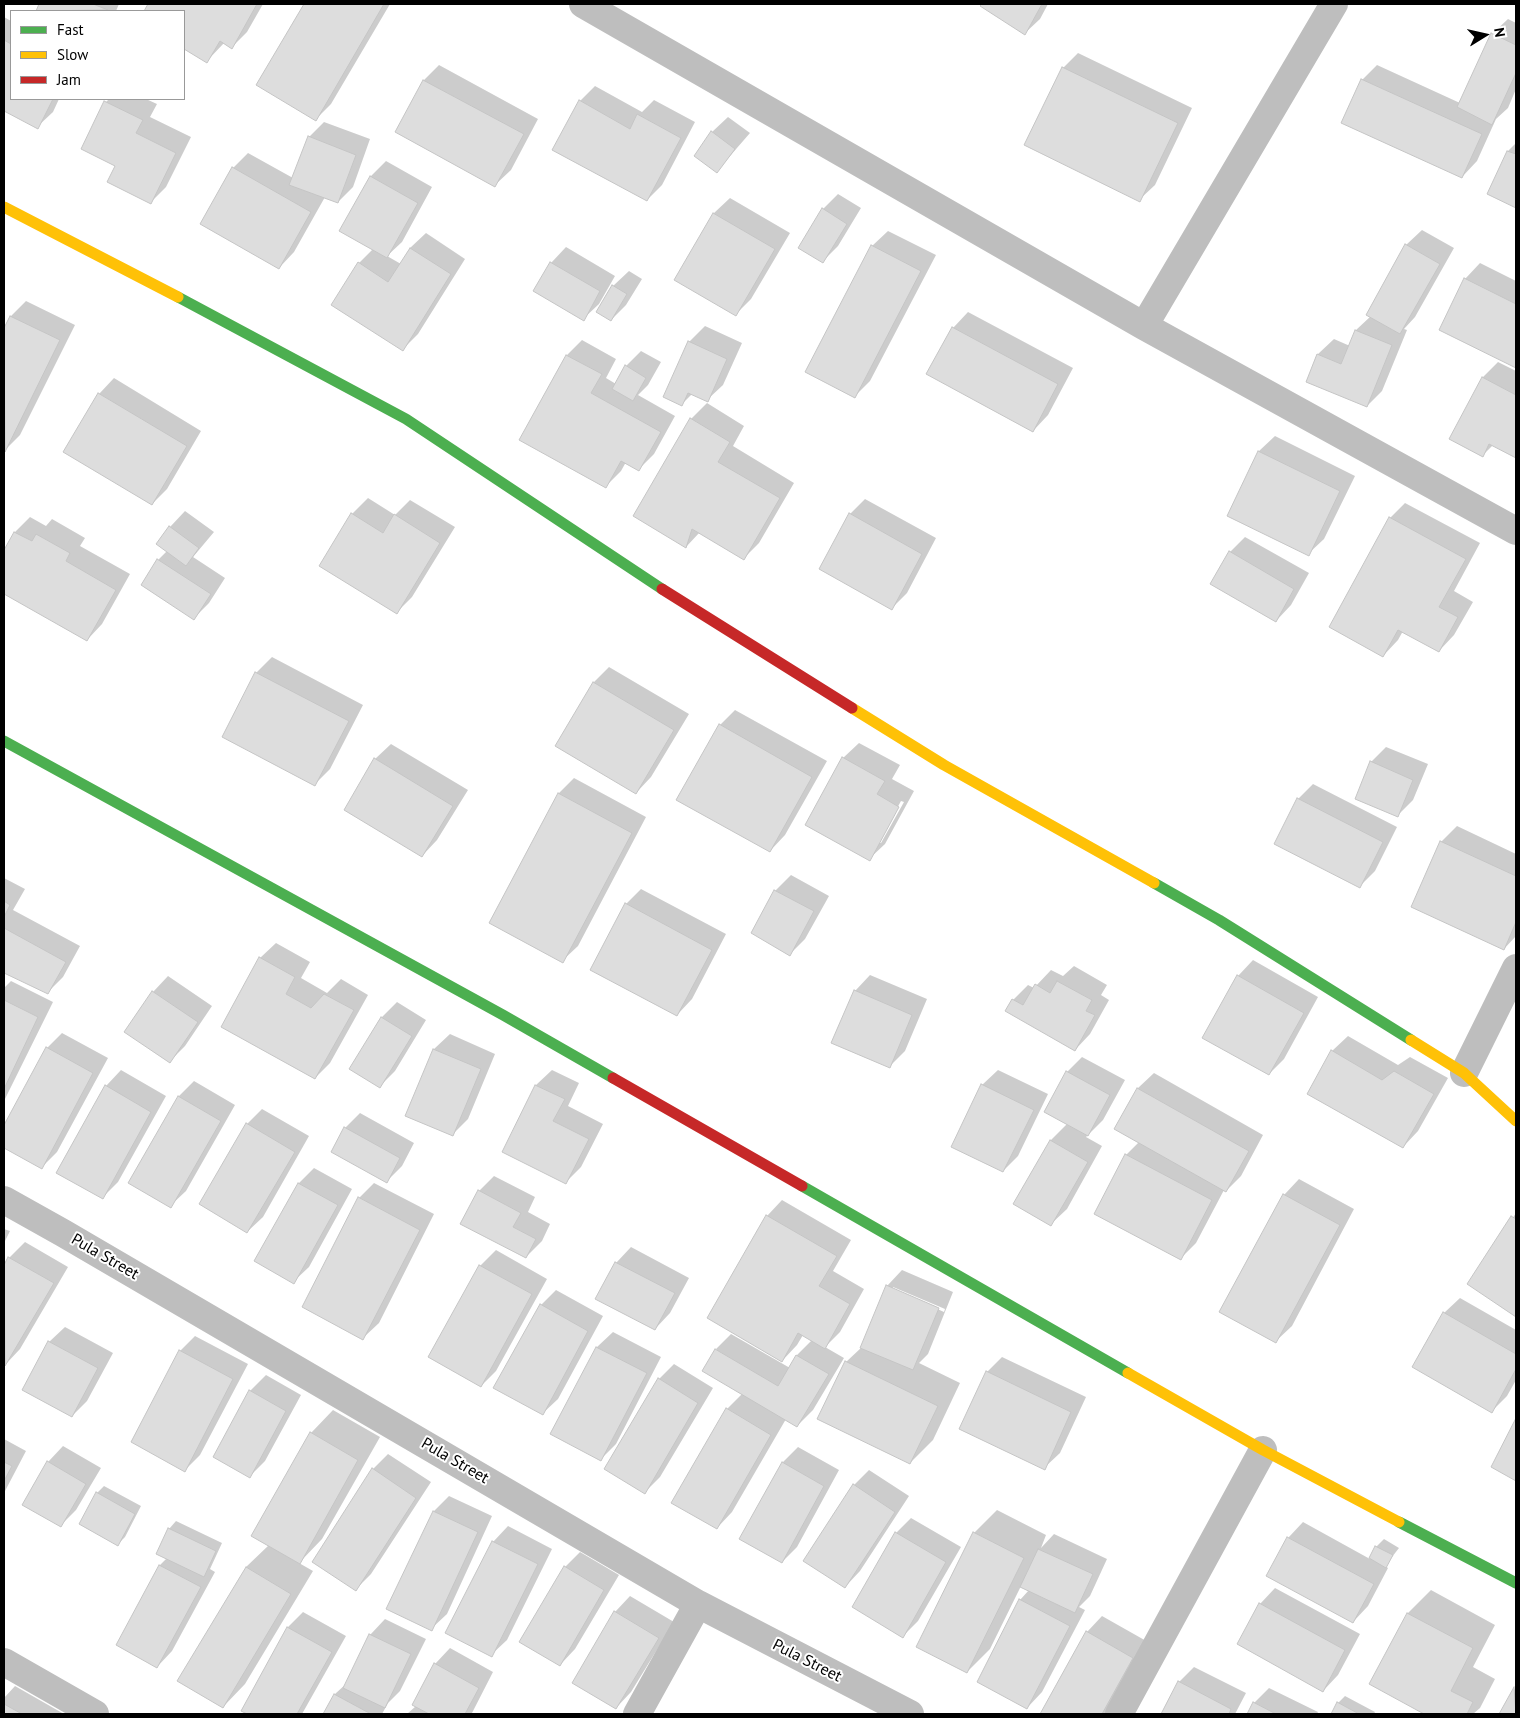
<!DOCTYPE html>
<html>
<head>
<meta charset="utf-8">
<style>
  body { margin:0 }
  #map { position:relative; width:1520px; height:1718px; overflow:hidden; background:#fff; font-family:"PT Sans",sans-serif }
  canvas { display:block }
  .frame { position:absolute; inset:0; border:5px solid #000; pointer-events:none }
  .legend { position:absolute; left:10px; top:10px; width:175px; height:90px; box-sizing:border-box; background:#fff; border:1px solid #999; margin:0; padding:6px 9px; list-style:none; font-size:15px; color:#000 }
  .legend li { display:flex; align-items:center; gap:10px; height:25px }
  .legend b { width:25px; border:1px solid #999 }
  .north { position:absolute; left:1460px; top:10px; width:50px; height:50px; -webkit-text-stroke:4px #fff; paint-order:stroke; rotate:80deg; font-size:14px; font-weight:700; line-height:20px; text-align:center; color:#000 }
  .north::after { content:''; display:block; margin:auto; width:18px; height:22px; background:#000; clip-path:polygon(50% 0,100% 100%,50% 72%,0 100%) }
</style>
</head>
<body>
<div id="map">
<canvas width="1520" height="1718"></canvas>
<div class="frame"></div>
<ul class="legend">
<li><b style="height:6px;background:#4caf50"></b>Fast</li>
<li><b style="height:6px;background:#ffc107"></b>Slow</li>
<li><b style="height:6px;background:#c62828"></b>Jam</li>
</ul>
<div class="north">N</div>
</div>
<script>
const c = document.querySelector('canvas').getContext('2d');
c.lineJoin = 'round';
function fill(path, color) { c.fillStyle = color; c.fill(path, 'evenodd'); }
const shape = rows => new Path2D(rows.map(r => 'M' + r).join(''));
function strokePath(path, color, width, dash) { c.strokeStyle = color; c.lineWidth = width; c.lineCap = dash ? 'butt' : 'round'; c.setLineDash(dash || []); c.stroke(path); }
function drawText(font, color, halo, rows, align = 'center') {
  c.font = font + ' "PT Sans",sans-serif'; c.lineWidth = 4; c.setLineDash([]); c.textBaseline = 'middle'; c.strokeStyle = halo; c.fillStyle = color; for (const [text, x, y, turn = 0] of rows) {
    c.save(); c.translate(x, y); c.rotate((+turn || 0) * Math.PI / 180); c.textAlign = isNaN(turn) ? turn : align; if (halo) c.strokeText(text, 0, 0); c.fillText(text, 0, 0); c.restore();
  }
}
fill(shape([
  [40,4,119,4,116,11,37,11],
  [150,4,263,4,247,32,232,47,224,43,207,61,184,48,184,11,146,11],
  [305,4,390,4,331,104,316,119,258,85],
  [983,4,1048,4,1040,19,1024,34,982,6],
  [4,17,11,21,11,99,59,99,53,112,37,127,4,110],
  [1508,19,1516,23,1516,89,1508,108,1496,119,1477,161,1462,177,1362,80,1377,65,1460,103,1492,34],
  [1078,53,1192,108,1155,185,1139,200,1063,68],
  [439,65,538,119,511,170,495,185,397,132,424,80],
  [595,86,642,112,654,100,695,122,662,185,647,200,580,101],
  [109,99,146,99,157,104,150,117,191,137,166,187,151,202,116,165,106,102],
  [728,117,750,133,717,171,712,132],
  [324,122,370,139,353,187,338,202,325,197,294,252,279,268,233,168,248,153,293,178,309,137],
  [1516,143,1516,207,1488,194,1508,151],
  [386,161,432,187,402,242,387,256,401,264,410,248,426,233,465,259,418,334,402,350,359,263,373,249,341,231,371,176],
  [838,194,861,208,838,246,823,261,823,209],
  [730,198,790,233,751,299,736,314,676,280,714,213],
  [1422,230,1454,248,1415,317,1404,329,1407,330,1382,391,1367,406,1307,381,1318,354,1334,339,1350,346,1356,330,1371,316,1406,245],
  [888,231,936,255,870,381,854,397,872,246],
  [566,247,615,276,599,304,583,319,535,291,551,263],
  [1480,263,1516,281,1516,367,1441,329,1465,279],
  [629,271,642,279,626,305,611,320,613,286],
  [26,301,75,325,20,435,5,450,4,331,11,316],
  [968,312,1073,368,1048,415,1033,431,953,328],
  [705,326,742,343,723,385,707,400,692,394,682,404,689,342],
  [582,340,616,359,606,378,616,384,626,366,641,351,661,362,648,385,638,395,675,416,654,454,639,469,626,462,621,471,606,486,567,355],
  [1498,362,1516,371,1516,457,1493,445,1482,456,1450,439,1483,377],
  [114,378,201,431,167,489,152,504,99,394],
  [707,403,744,426,733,446,794,483,759,543,744,558,700,532,686,547,635,516,691,419],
  [1275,436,1355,476,1324,539,1308,554,1228,515,1259,451],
  [368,498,395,515,410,500,455,527,412,597,397,612,352,514],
  [865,499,936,538,907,593,892,608,850,514],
  [1405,503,1480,543,1454,591,1473,602,1454,635,1439,651,1403,631,1398,640,1383,656,1390,518],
  [185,511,214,532,193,557,225,578,209,603,194,618,142,584,158,560,167,551,170,527],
  [30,517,46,526,52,519,85,538,80,546,130,574,102,624,87,640,4,592,4,552,15,532],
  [1245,537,1309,573,1291,605,1276,621,1230,552],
  [272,657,363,705,330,769,315,784,223,736,256,673],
  [609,667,689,714,651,777,636,793,557,745,594,682],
  [735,710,827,761,785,835,770,851,720,725],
  [859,743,900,765,892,779,914,791,885,844,869,859,843,758],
  [901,801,904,802,881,843,878,843],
  [391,744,468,790,437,840,422,856,375,759],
  [1386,747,1428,764,1413,800,1398,815,1371,762],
  [574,778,646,817,578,946,562,961,490,922,559,793],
  [1313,784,1397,827,1375,871,1360,886,1298,799],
  [1457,826,1516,854,1516,936,1504,949,1441,842],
  [791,875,829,896,805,939,790,954,753,933,775,891],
  [4,878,25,889,13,910,80,946,63,977,48,992,4,971],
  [641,889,726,934,692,999,677,1015,626,904],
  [276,943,310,962,301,978,327,993,341,979,368,995,330,1063,315,1078,260,958],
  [1253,960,1318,997,1284,1059,1269,1074,1238,976],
  [1074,966,1107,985,1101,995,1109,1000,1090,1034,1075,1050,1013,1000,1028,985,1034,988,1051,970,1063,976],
  [870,975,927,999,905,1051,889,1067,855,991],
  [168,976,212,1006,185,1046,170,1061,153,992],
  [11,981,53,1002,4,1101,4,988],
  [397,1002,426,1020,395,1071,380,1086,382,1017],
  [62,1033,108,1058,57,1152,42,1167,4,1147,4,1128,47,1048],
  [450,1034,495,1054,468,1119,452,1135,407,1115,434,1049],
  [1348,1036,1398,1065,1410,1057,1448,1078,1418,1131,1403,1147,1332,1051],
  [1082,1057,1125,1080,1103,1120,1086,1137,1102,1146,1067,1209,1051,1224,1015,1204,1051,1140,1067,1124,1067,1072],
  [121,1070,166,1096,118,1182,102,1198,106,1086],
  [552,1070,579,1083,568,1106,603,1124,581,1167,566,1182,504,1152,536,1085],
  [998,1070,1048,1094,1018,1156,1003,1171,982,1085],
  [1154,1073,1263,1135,1241,1176,1226,1191,1224,1190,1196,1243,1181,1258,1126,1155,1139,1142,1116,1129,1138,1088],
  [194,1081,235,1105,186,1191,170,1206,129,1182,179,1096],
  [262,1109,309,1136,263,1217,247,1232,247,1124],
  [360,1113,414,1143,402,1166,387,1181,345,1128],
  [314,1168,352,1189,309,1267,293,1282,256,1261,299,1183],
  [494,1176,535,1197,528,1212,550,1224,542,1241,526,1257,479,1191],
  [1299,1179,1354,1209,1292,1326,1276,1341,1284,1195],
  [374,1183,434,1214,379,1323,363,1338,359,1198],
  [782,1200,851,1240,833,1271,864,1289,840,1332,825,1347,844,1358,813,1410,797,1426,786,1419,732,1512,717,1528,727,1409,743,1393,716,1349,731,1334,790,1368,797,1355,812,1340,803,1335,797,1345,782,1361,767,1216],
  [1516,1213,1516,1315,1469,1284],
  [4,1229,10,1231,4,1243],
  [25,1242,68,1267,20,1349,5,1365,4,1268,9,1258],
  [631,1247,689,1278,670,1313,655,1329,616,1263],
  [496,1250,547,1279,496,1371,481,1386,430,1357,480,1266],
  [902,1270,953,1292,928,1354,919,1363,960,1383,933,1440,910,1463,846,1362,862,1347,887,1286],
  [893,1287,945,1309,944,1312,893,1289],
  [556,1290,603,1316,558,1399,542,1414,541,1305],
  [1460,1298,1516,1330,1516,1380,1507,1396,1492,1411,1444,1313],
  [65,1327,113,1353,87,1401,72,1416,49,1342],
  [613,1332,661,1357,616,1444,601,1459,552,1434,597,1347],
  [195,1336,248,1364,200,1455,185,1470,180,1351],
  [1002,1357,1086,1397,1060,1453,1044,1468,987,1372],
  [674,1364,713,1388,660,1477,645,1492,659,1379],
  [266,1375,301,1395,265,1461,250,1476,250,1391],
  [333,1410,380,1437,322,1539,299,1563,313,1571,245,1684,223,1707,246,1567,269,1545,311,1433],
  [1516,1421,1516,1479,1492,1466],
  [4,1439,26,1451,4,1493],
  [63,1446,101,1468,76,1510,61,1525,48,1462],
  [798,1447,839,1470,797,1547,782,1562,783,1462],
  [388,1454,431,1482,371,1574,356,1589,373,1469],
  [869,1470,909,1496,860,1571,845,1587,854,1485],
  [104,1486,141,1506,125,1537,118,1544,97,1493],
  [449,1496,492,1516,447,1614,431,1629,388,1608,434,1511],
  [997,1510,1046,1535,1041,1548,1054,1534,1107,1559,1090,1596,1079,1607,1085,1610,1042,1692,1027,1708,978,1682,1020,1600,1029,1590,1021,1586,990,1649,967,1672,974,1533],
  [911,1518,961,1547,918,1621,903,1636,896,1533],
  [176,1521,222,1543,210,1569,215,1572,172,1651,157,1667,117,1645,160,1565,167,1558,169,1529],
  [1303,1522,1370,1559,1376,1547,1384,1539,1399,1548,1385,1566,1388,1568,1368,1606,1353,1622,1288,1538],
  [508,1526,552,1549,507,1640,491,1655,493,1542],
  [580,1552,619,1575,575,1649,560,1665,565,1567],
  [1275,1588,1360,1634,1338,1675,1323,1691,1238,1644,1260,1604],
  [1431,1590,1495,1625,1473,1667,1495,1679,1480,1708,1473,1714,1427,1714,1371,1684,1408,1613],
  [630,1596,674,1622,631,1692,616,1708,615,1612],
  [303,1612,346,1636,302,1714,249,1714,242,1710,288,1627],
  [1102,1616,1148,1642,1108,1714,1041,1714,1087,1632],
  [385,1619,426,1639,400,1691,388,1703,382,1714,324,1714,335,1694,347,1683,370,1635],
  [450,1648,493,1672,472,1713,407,1714,416,1706,435,1664],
  [1194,1667,1246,1693,1235,1714,1162,1714,1179,1682],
  [15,1686,64,1714,4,1714,4,1698],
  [1516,1687,1516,1714,1500,1714,1515,1688],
  [1269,1688,1318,1712,1317,1714,1248,1714,1254,1703],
  [1345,1696,1375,1712,1374,1714,1332,1714,1338,1703]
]), '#0003');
const building = shape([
  [39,4,93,4,108,10,36,11,39,4],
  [148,4,257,4,232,49,220,41,207,63,184,49,184,11,144,11,148,4],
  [304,4,384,4,316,121,256,85,304,4],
  [982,4,1042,4,1025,35,980,6,982,4],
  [1491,33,1516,45,1516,73,1492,125,1457,107,1491,33],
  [4,40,11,44,11,99,53,99,38,129,4,111,4,40],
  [1062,67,1178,123,1140,202,1024,145,1062,67],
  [1361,79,1482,134,1462,178,1341,123,1361,79],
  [423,80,524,134,495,187,395,132,423,80],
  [579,100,630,129,637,114,681,138,647,201,552,150,579,100],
  [104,101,143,120,136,133,176,153,151,204,107,182,115,166,81,149,104,101],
  [711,131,735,149,717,173,694,156,711,131],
  [308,136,356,155,338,203,289,185,308,136],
  [1507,151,1516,154,1516,208,1487,194,1507,151],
  [232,167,311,212,279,269,200,224,232,167],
  [370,176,418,203,387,258,339,231,370,176],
  [822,208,847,224,823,263,798,248,822,208],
  [713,213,775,249,736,316,674,280,713,213],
  [1405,244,1440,264,1400,334,1366,315,1405,244],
  [871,245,921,271,855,398,805,372,871,245],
  [410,248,451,274,403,351,331,305,358,262,388,282,410,248],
  [550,262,600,291,584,321,533,291,550,262],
  [1464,278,1516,304,1516,368,1439,330,1464,278],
  [612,285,627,294,611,321,596,312,612,285],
  [10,316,60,340,5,452,4,328,10,316],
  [952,327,1058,384,1033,432,926,374,952,327],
  [1355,330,1392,345,1367,407,1306,382,1317,354,1341,364,1355,330],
  [688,341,727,359,708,402,688,393,682,406,663,397,688,341],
  [566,355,602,374,591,393,661,432,639,471,621,461,606,488,519,440,566,355],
  [625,365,646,378,633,401,612,389,625,365],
  [1482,377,1516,395,1516,458,1489,444,1483,457,1449,439,1482,377],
  [98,393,187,446,152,505,63,452,98,393],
  [690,418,730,442,718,462,780,498,744,560,692,529,686,548,633,516,690,418],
  [1258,451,1340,491,1309,556,1227,516,1258,451],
  [351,513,383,533,394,514,440,543,397,614,319,566,351,513],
  [849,513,922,554,892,610,819,569,849,513],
  [1389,517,1466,559,1439,607,1458,617,1439,652,1398,630,1383,657,1329,627,1389,517],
  [169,526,199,548,186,566,156,544,169,526],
  [14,532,32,541,36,534,70,553,66,561,116,590,87,641,4,594,4,550,14,532],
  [1229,551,1294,589,1276,622,1210,584,1229,551],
  [157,559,211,594,194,620,141,585,157,559],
  [255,672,349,721,315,786,222,737,255,672],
  [593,682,674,730,636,794,555,746,593,682],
  [719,724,812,777,770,852,676,800,719,724],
  [842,757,885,781,877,794,899,807,870,861,805,825,842,757],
  [374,758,453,806,422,857,344,810,374,758],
  [1370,761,1413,780,1398,817,1355,799,1370,761],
  [558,793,632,833,563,963,489,923,558,793],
  [1297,798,1383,842,1360,888,1274,844,1297,798],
  [1440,841,1516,876,1516,922,1504,950,1411,907,1440,841],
  [774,890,814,911,790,956,751,933,774,890],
  [4,901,10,905,4,917,4,901],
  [625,903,712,950,677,1016,590,970,625,903],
  [4,928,66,962,48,994,4,973,4,928],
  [259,957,295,977,286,994,311,1008,324,994,354,1010,315,1079,221,1027,259,957],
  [1237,975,1304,1013,1269,1075,1202,1038,1237,975],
  [1057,981,1092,1000,1086,1011,1095,1015,1075,1051,1005,1011,1012,999,1023,1005,1035,984,1050,993,1057,981],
  [854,990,912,1015,890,1068,831,1043,854,990],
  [152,991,198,1022,170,1063,124,1032,152,991],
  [4,1000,38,1017,4,1089,4,1000],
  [381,1017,412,1036,380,1088,349,1069,381,1017],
  [46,1047,93,1073,42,1169,4,1148,4,1125,46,1047],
  [433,1049,481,1069,453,1136,405,1116,433,1049],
  [1331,1050,1382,1080,1394,1071,1434,1094,1403,1148,1307,1094,1331,1050],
  [1066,1071,1110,1095,1088,1136,1044,1112,1066,1071],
  [981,1084,1034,1110,1003,1172,951,1147,981,1084],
  [105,1085,151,1112,103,1199,56,1173,105,1085],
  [535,1085,565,1099,553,1121,589,1139,566,1184,502,1152,535,1085],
  [1137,1088,1249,1151,1226,1192,1114,1129,1137,1088],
  [178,1096,221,1121,171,1208,128,1183,178,1096],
  [246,1123,295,1152,247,1233,199,1204,246,1123],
  [344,1127,400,1158,387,1183,331,1152,344,1127],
  [1050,1140,1088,1162,1051,1226,1013,1204,1050,1140],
  [1125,1154,1212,1200,1181,1260,1094,1214,1125,1154],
  [298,1183,338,1205,294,1284,254,1261,298,1183],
  [478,1190,521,1213,513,1227,536,1239,526,1258,460,1224,478,1190],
  [1283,1194,1340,1225,1276,1343,1219,1312,1283,1194],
  [358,1197,420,1230,363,1340,302,1307,358,1197],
  [766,1215,837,1256,819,1286,850,1304,825,1349,798,1333,782,1362,707,1318,766,1215],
  [1511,1216,1516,1219,1516,1317,1467,1284,1511,1216],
  [8,1257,54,1283,5,1366,4,1265,8,1257],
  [615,1262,675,1293,655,1330,595,1299,615,1262],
  [479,1265,532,1294,481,1387,428,1357,479,1265],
  [886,1285,939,1308,913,1370,860,1348,886,1285],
  [540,1304,588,1331,543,1415,493,1388,540,1304],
  [1443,1312,1516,1354,1516,1369,1492,1413,1412,1367,1443,1312],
  [48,1341,98,1368,72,1417,22,1390,48,1341],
  [596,1347,647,1373,601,1461,550,1434,596,1347],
  [715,1349,778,1386,796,1355,829,1374,797,1427,702,1371,715,1349],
  [179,1350,233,1379,185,1472,131,1442,179,1350],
  [845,1361,938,1406,910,1464,817,1419,845,1361],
  [986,1371,1071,1412,1045,1470,959,1429,986,1371],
  [658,1378,698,1403,645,1494,604,1469,658,1378],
  [249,1390,286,1411,250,1478,213,1457,249,1390],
  [726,1408,771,1435,717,1529,671,1503,726,1408],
  [1516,1418,1516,1481,1491,1467,1516,1418],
  [310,1432,358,1460,300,1564,251,1536,310,1432],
  [47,1461,86,1484,61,1527,22,1505,47,1461],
  [4,1462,12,1466,4,1481,4,1462],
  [782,1462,824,1486,782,1563,739,1539,782,1462],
  [372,1468,416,1498,356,1591,312,1562,372,1468],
  [853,1484,895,1512,845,1588,803,1561,853,1484],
  [96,1492,135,1514,118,1546,79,1524,96,1492],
  [433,1511,478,1532,432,1631,386,1609,433,1511],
  [168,1528,216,1551,204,1577,156,1554,168,1528],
  [895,1532,946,1562,903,1638,852,1607,895,1532],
  [973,1532,1024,1558,967,1673,916,1647,973,1532],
  [1287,1537,1374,1584,1353,1623,1266,1576,1287,1537],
  [492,1541,538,1564,492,1657,445,1633,492,1541],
  [1375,1546,1393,1555,1386,1568,1369,1558,1375,1546],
  [1038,1549,1093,1574,1075,1613,1020,1587,1038,1549],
  [159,1565,201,1587,157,1668,116,1645,159,1565],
  [564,1566,604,1590,560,1666,519,1642,564,1566],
  [246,1567,291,1594,223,1708,177,1681,246,1567],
  [1019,1599,1070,1626,1027,1709,977,1682,1019,1599],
  [1259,1603,1345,1650,1323,1692,1237,1644,1259,1603],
  [614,1611,659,1638,616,1709,572,1683,614,1611],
  [1407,1613,1473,1648,1451,1691,1473,1702,1467,1714,1424,1714,1369,1684,1407,1613],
  [287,1627,332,1652,297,1714,247,1714,241,1711,287,1627],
  [1086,1631,1133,1658,1102,1714,1040,1714,1086,1631],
  [369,1634,411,1654,385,1708,343,1688,369,1634],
  [434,1663,479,1688,465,1714,429,1714,412,1705,434,1663],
  [1178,1681,1231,1709,1229,1714,1161,1714,1178,1681],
  [1514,1687,1516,1714,1499,1714,1514,1687],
  [334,1694,371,1714,323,1714,334,1694],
  [1253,1702,1276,1714,1247,1714,1253,1702],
  [1337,1702,1359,1714,1331,1714,1337,1702],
  [4,1704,22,1714,4,1714,4,1704]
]);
fill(building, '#ddd');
strokePath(building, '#c5c5c5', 1);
strokePath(shape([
  [583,4,1144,326,1516,531],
  [1144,326,1334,4],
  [1464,1073,1516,968],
  [4,1200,63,1233,698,1604,910,1714],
  [4,1662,95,1714],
  [637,1714,698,1604],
  [1119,1714,1263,1450]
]), '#bebebe', 28);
strokePath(shape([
  [178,297,406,419,662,589],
  [4,741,503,1015,613,1078],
  [1154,883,1219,920,1411,1040],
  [802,1186,1128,1373],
  [1399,1522,1516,1583]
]), '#4caf50', 11);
strokePath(shape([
  [4,207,178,297],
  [852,708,944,765,1154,883],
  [1411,1040,1464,1073,1516,1121],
  [1128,1373,1263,1450,1399,1522]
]), '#ffc107', 11);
strokePath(shape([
  [662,589,852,708],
  [613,1078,802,1186]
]), '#c62828', 11);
drawText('16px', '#000', '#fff', [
  ["Pula Street",105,1257,30],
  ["Pula Street",455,1461,30],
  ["Pula Street",807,1661,27]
]);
</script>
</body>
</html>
